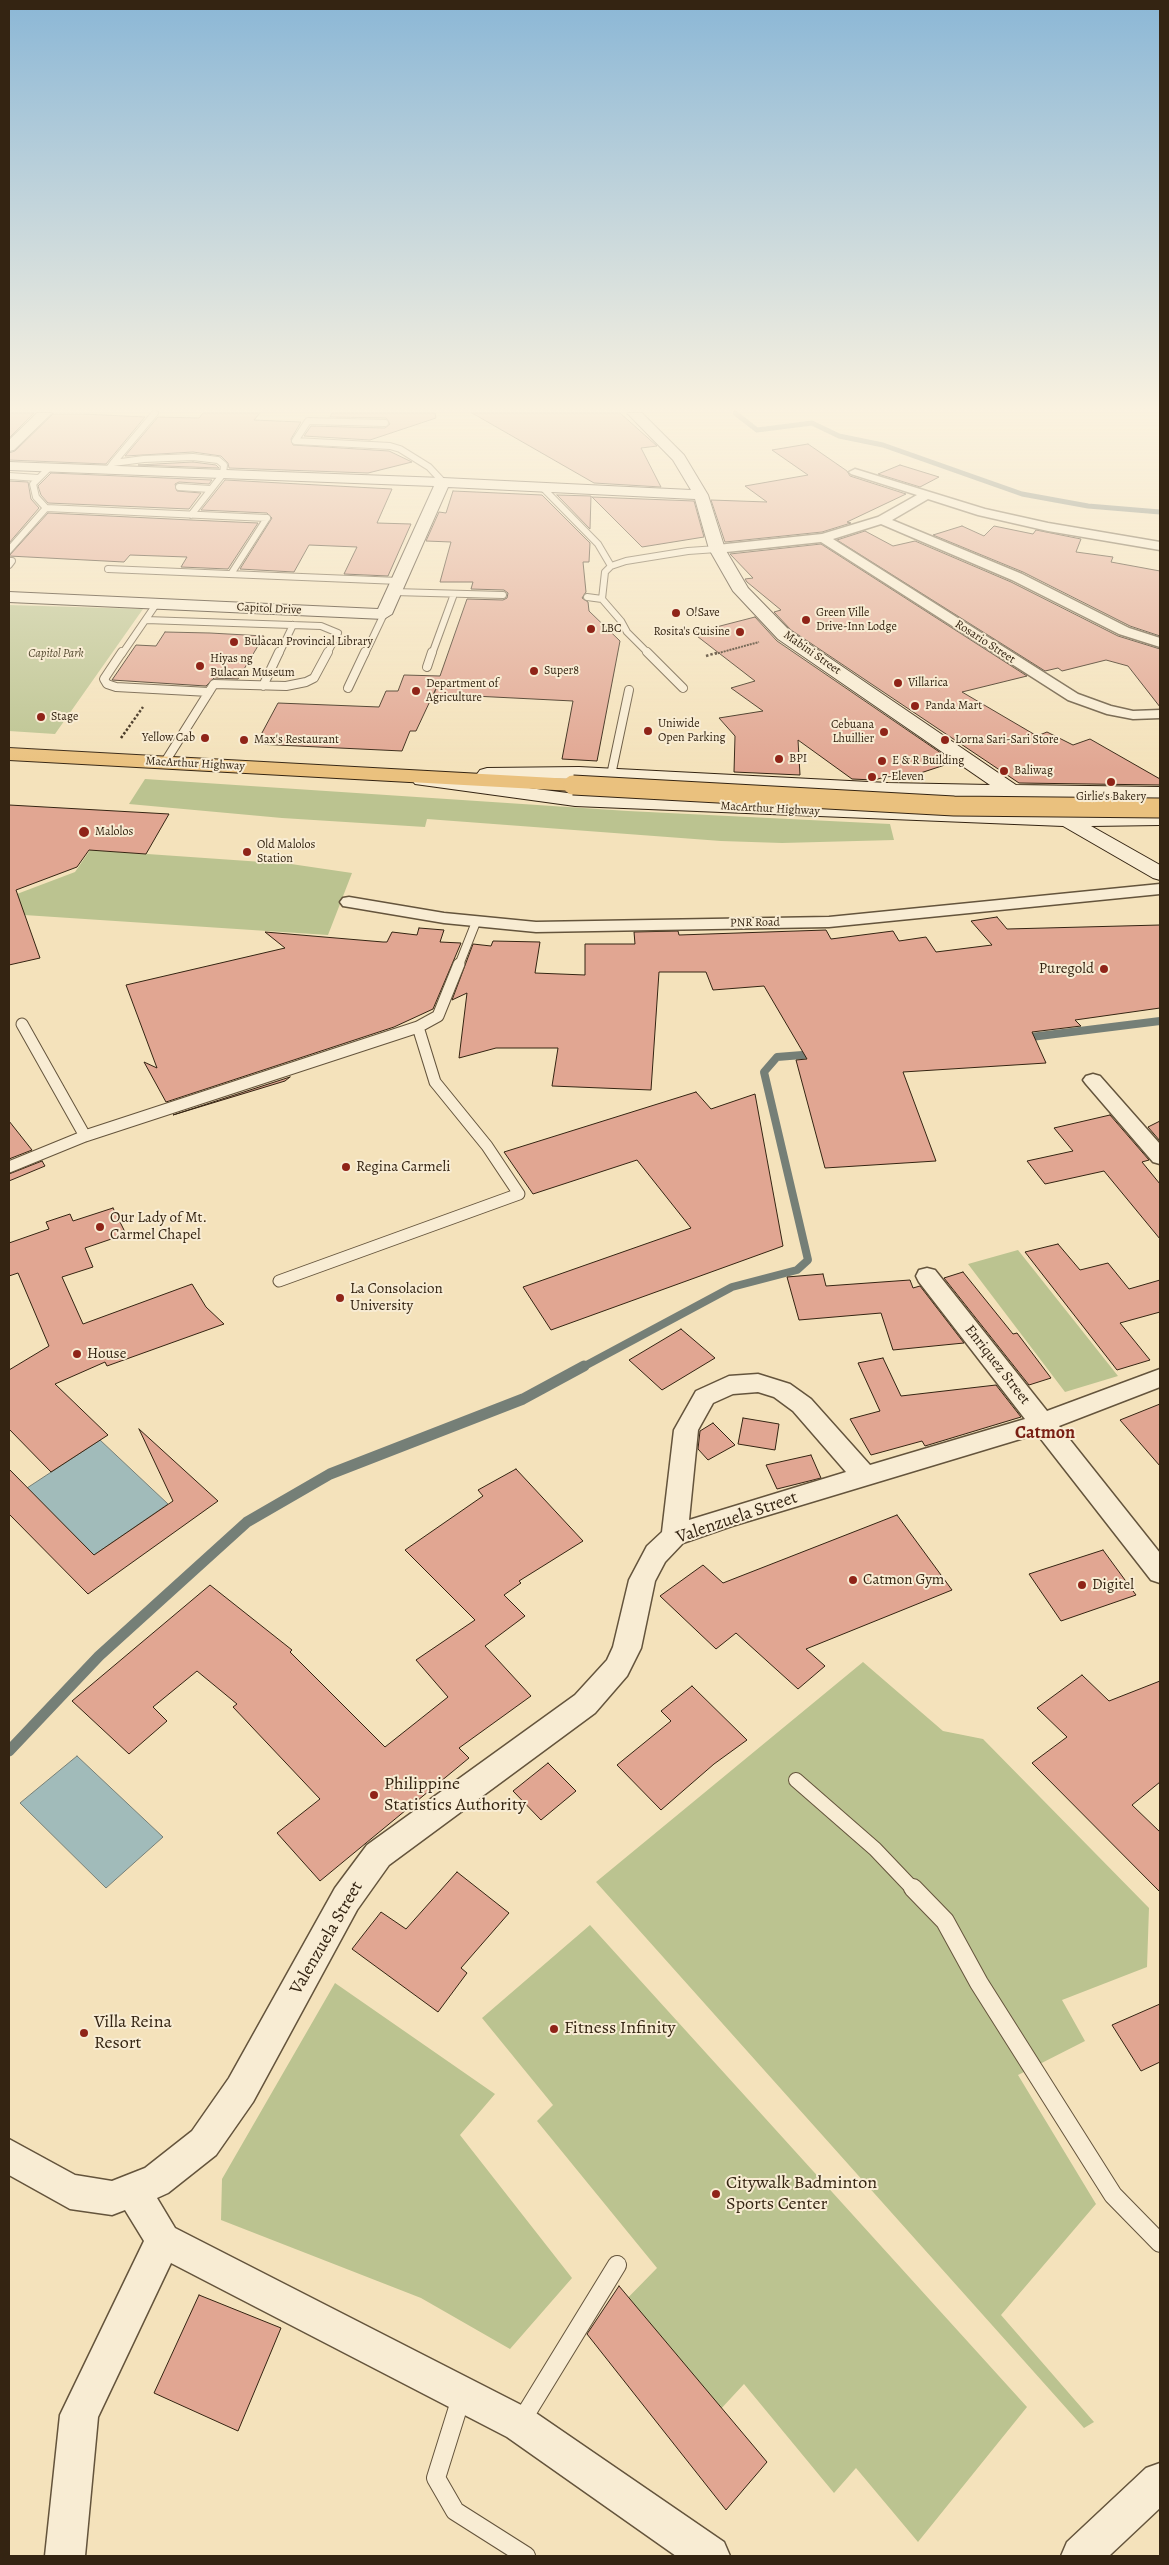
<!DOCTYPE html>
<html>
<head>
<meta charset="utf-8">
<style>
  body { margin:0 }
  #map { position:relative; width:1169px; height:2565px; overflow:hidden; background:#f4e2bb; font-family:Alegreya,serif }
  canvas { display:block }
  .frame { position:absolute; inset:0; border:10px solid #342412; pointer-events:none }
</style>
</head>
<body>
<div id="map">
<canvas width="1169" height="2565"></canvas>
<div class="frame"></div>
</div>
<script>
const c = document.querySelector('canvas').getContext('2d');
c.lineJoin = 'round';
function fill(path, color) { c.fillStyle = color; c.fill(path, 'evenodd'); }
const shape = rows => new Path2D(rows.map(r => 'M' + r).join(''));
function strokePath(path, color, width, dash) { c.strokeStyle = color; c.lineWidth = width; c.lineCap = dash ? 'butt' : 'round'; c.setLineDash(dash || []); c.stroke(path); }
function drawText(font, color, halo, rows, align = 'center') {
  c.font = font + ' Alegreya,serif'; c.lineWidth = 4; c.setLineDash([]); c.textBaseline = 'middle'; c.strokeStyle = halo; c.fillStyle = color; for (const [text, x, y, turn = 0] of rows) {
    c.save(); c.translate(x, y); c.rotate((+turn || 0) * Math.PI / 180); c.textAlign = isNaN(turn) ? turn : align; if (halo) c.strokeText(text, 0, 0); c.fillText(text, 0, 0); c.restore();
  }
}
fill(shape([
  [9,605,143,609,55,734,9,731],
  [145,779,628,811,890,824,894,840,782,843,721,841,427,819,425,827,282,818,129,804],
  [90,850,291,864,352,873,328,935,9,914,9,897,75,872],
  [1018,1250,1118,1376,1065,1392,968,1264],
  [863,1662,943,1731,983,1739,1149,1908,1147,1967,1062,2000,1085,2041,1018,2075,1096,2204,1001,2315,1094,2422,1084,2428,596,1882],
  [590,1925,1027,2407,918,2542,856,2468,834,2493,744,2384,706,2425,615,2311,657,2268,537,2121,553,2105,482,2018],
  [335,1983,495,2094,460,2135,572,2278,510,2349,421,2298,221,2220,222,2179]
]), '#bbc390');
const water = shape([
  [100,1440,168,1504,94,1555,27,1488,100,1440],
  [77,1756,163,1837,106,1888,20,1803,77,1756]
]);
fill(water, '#a1bbba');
strokePath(water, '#757f77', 1);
strokePath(shape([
  [735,413,757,430,812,423,839,436,883,445,1022,494,1088,506,1160,512]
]), '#757f77', 5);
strokePath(shape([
  [1023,1038,1160,1021],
  [581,1368,732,1287,797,1270,808,1260,764,1072,777,1057,815,1054]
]), '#757f77', 8);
strokePath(shape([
  [9,1751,99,1656,247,1522,330,1474,523,1399,584,1366]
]), '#757f77', 11);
const building = shape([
  [9,413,34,413,9,438,9,413],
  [203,413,260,413,254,420,301,422,291,439,293,445,389,451,412,462,368,473,229,468,228,463,221,456,193,452,125,456,158,417,199,418,203,413],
  [332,413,435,413,436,418,370,440,304,436,311,426,385,428,390,424,386,418,330,417,332,413],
  [472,413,620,413,657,446,641,448,661,487,594,483,472,413],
  [53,414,83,414,145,417,106,464,9,460,9,453,15,451,53,414],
  [808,444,847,471,850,476,906,494,847,522,851,523,822,532,725,542,711,500,767,502,745,486,808,475,772,450,808,444],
  [193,462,216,465,219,468,138,465,193,462],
  [900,465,939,477,920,487,878,474,900,465],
  [51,473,212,480,209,484,179,482,175,484,177,491,201,493,189,509,48,503,41,495,38,486,51,473],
  [225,480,392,489,377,523,411,524,388,576,344,574,357,547,309,545,294,572,240,569,272,518,267,513,201,510,225,480],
  [9,481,28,482,31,499,39,508,9,543,9,481],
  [453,491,542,495,590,543,589,562,583,562,586,592,582,598,588,602,589,611,620,641,597,761,562,759,573,701,434,694,438,684,416,731,410,731,402,751,256,744,278,703,379,707,386,691,398,691,404,675,440,676,467,599,503,600,507,598,508,593,504,590,471,589,473,582,440,582,451,542,426,541,439,512,446,513,453,491],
  [557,495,591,496,590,529,557,495],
  [592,497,694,501,704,537,642,547,592,497],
  [48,513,191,520,258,523,228,569,181,567,187,557,130,555,124,562,9,556,48,513],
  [962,526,984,536,994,526,1033,534,1036,530,1081,539,1076,552,1113,557,1111,562,1160,571,1160,636,1130,626,1023,572,933,535,962,526],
  [865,531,893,546,915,541,1011,582,1118,636,1160,649,1160,707,1128,666,1106,660,1062,671,1058,668,1045,671,837,540,865,531],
  [821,544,1027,676,962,692,1037,736,1047,732,1073,745,1090,739,1160,779,1160,785,1019,783,791,630,774,612,781,610,747,582,745,579,753,578,730,554,821,544],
  [755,617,777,641,954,762,896,781,889,776,874,780,852,779,798,740,800,775,734,772,735,736,719,718,763,711,731,688,755,681,693,633,755,617],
  [165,632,210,633,264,636,238,679,214,678,206,686,112,680,136,645,156,646,165,632],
  [9,805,169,814,146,854,89,850,77,867,16,890,40,958,9,965,9,805],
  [997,917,1007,929,1160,925,1160,1008,1075,1020,1081,1026,1032,1032,1046,1063,903,1072,936,1161,825,1168,796,1060,807,1059,764,986,713,990,706,972,659,972,651,1090,552,1086,558,1048,496,1048,459,1058,467,993,452,1000,473,944,491,946,493,941,540,942,535,973,585,975,585,944,635,944,634,932,678,931,679,935,826,930,831,939,893,931,899,941,926,937,936,952,992,945,971,921,997,917],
  [419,928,444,930,440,942,461,943,433,1009,394,1027,166,1102,144,1062,157,1068,126,985,285,948,265,932,383,942,387,942,392,932,417,935,419,928],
  [290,1077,285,1081,173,1115,290,1077],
  [696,1092,711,1109,755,1094,783,1246,551,1330,523,1287,691,1228,637,1160,533,1194,504,1152,696,1092],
  [1110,1115,1149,1160,1142,1162,1160,1184,1160,1239,1104,1171,1045,1184,1027,1161,1073,1151,1054,1128,1110,1115],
  [9,1121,32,1150,9,1159,9,1121],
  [1160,1121,1160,1141,1148,1127,1160,1121],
  [42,1161,45,1166,9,1181,9,1174,42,1161],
  [113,1208,126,1234,85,1248,93,1267,62,1277,83,1324,192,1284,206,1307,224,1324,107,1366,105,1362,55,1384,108,1435,51,1472,9,1429,9,1370,49,1346,18,1273,9,1276,9,1243,49,1229,46,1222,70,1214,73,1221,113,1208],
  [1058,1244,1080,1270,1108,1263,1129,1289,1160,1280,1160,1312,1120,1323,1150,1360,1117,1370,1025,1252,1058,1244],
  [963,1272,1013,1334,1017,1333,1051,1378,1029,1385,944,1278,963,1272],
  [823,1274,826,1286,910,1280,913,1288,920,1286,964,1343,893,1350,881,1313,799,1320,787,1277,823,1274],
  [681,1329,715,1358,662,1390,629,1360,681,1329],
  [883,1358,901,1396,996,1385,1021,1417,925,1446,922,1441,871,1455,850,1419,880,1411,858,1363,883,1358],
  [1160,1404,1160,1466,1120,1420,1160,1404],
  [743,1418,779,1424,775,1450,738,1444,743,1418],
  [713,1423,735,1445,708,1460,698,1449,700,1431,713,1423],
  [139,1429,218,1501,88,1594,9,1514,9,1469,94,1555,173,1501,139,1429],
  [811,1455,821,1478,777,1489,766,1465,811,1455],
  [516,1469,583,1541,519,1581,521,1583,504,1595,525,1616,485,1646,531,1696,459,1748,469,1758,320,1881,277,1833,320,1799,233,1707,237,1704,197,1671,153,1707,167,1721,129,1754,72,1701,210,1585,292,1650,290,1652,385,1747,448,1697,416,1660,475,1620,405,1550,483,1496,478,1490,516,1469],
  [897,1515,952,1590,806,1649,825,1666,798,1689,736,1633,716,1649,660,1596,703,1565,723,1583,897,1515],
  [1103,1550,1136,1595,1061,1621,1029,1574,1103,1550],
  [1082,1675,1109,1701,1160,1681,1160,1782,1132,1805,1160,1832,1160,1892,1032,1763,1067,1737,1037,1708,1082,1675],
  [692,1686,747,1740,714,1764,661,1810,617,1765,671,1721,661,1711,692,1686],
  [548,1763,576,1791,541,1820,513,1791,548,1763],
  [457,1872,509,1913,461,1968,467,1973,438,2012,352,1949,381,1912,406,1929,457,1872],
  [1160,2004,1160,2062,1141,2071,1112,2025,1160,2004],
  [619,2286,767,2462,726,2510,587,2334,619,2286],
  [199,2295,281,2328,238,2431,154,2393,199,2295]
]);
fill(building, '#e1a692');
strokePath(building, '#342412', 1);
const laneFar4 = shape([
  [385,423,308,421,295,441,390,446,400,449,429,467,443,482],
  [113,463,155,413],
  [49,468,33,484,36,497,46,508,267,518],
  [108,470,113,463,144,459,193,457,218,460,224,465,223,474,191,515],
  [9,476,38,478],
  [179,487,210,489],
  [542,487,598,544,611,566],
  [9,550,46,508],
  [9,561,12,561,9,565],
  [108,569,399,581],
  [231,574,267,518],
  [394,592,503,595],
  [587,597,602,599,621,621,627,632,649,654],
  [602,599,605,572,611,566,626,561,688,551,717,549],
  [146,620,321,626,338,633,327,654],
  [122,654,157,603],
  [279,654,293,625],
  [365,654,384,614],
  [432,654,454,594]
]);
const laneFar3 = shape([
  [122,652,104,679,107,684,116,687,209,692],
  [647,652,683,688],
  [427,667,432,652],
  [263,686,279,652],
  [348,688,365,652],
  [165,762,214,684,286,686,306,682,314,678,328,652],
  [611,775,629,690],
  [459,965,476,922]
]);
const laneFar2 = shape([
  [22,1024,85,1136],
  [9,1167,85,1136,418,1027,438,1016,459,964],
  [279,1281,519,1194,487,1146,435,1082,418,1027]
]);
const laneFar1 = shape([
  [796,1780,875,1849,914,1890]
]);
const lane = shape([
  [913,1888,945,1921,979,1983,1113,2195,1160,2243],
  [461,2398,436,2478,455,2511,526,2556],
  [522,2420,617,2265]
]);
const street = shape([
  [855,469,985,509,1048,523,1160,542,1160,550,1048,531,978,515,928,499,892,520,1022,574,1129,628,1160,638,1160,647,1119,634,1012,580,881,524,833,539,1078,694,1111,706,1133,711,1160,710,1160,718,1133,719,1107,714,1068,700,821,542,717,553,711,549,717,545,822,534,878,517,917,495,851,474,849,472,855,469],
  [1160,884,1160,894,829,927,536,932,444,923,349,907,343,906,340,902,343,898,349,897,444,913,536,922,829,917,1160,884],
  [1093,1074,1100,1076,1160,1144,1160,1164,1153,1162,1086,1084,1083,1080,1086,1076,1093,1074],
  [927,1268,935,1270,1047,1411,1160,1369,1160,1387,1059,1426,1160,1553,1160,1583,1151,1580,1037,1434,732,1526,683,1543,665,1562,655,1581,641,1648,627,1676,595,1713,389,1865,357,1910,253,2102,216,2155,168,2193,157,2198,175,2228,533,2411,724,2542,730,2556,676,2556,507,2437,171,2263,98,2417,85,2556,45,2556,60,2415,144,2241,125,2210,112,2215,70,2209,9,2175,9,2139,75,2175,112,2181,145,2168,192,2131,229,2078,335,1888,367,1845,575,1695,607,1660,613,1647,629,1580,647,1546,662,1532,674,1430,696,1391,729,1376,758,1374,790,1384,811,1399,870,1465,1025,1419,919,1282,916,1276,919,1270,927,1268],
  [758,1392,774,1397,793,1411,846,1472,689,1520,698,1430,713,1403,733,1394,758,1392],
  [1160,2463,1160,2508,1109,2556,1061,2556,1067,2542,1146,2468,1160,2463]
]);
const secondary = shape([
  [37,413,52,413,14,450,9,451,9,440,37,413],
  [627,413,642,413,684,455,708,495,725,549,748,588,790,631,1016,785,1160,787,1160,799,1022,797,1015,799,1007,797,888,795,579,779,480,778,477,774,480,770,487,768,579,767,888,783,990,785,778,639,733,591,709,549,695,499,448,487,392,614,384,619,9,602,9,592,378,609,434,486,9,470,9,462,443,478,691,490,673,460,627,413],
  [422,774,575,794,1068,814,1160,813,1160,825,1091,826,1160,865,1160,880,1153,878,1063,826,575,806,415,784,412,780,415,776,422,774]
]);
const highway = shape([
  [9,748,573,779,580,781,583,785,580,789,573,791,9,760,9,748]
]);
strokePath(laneFar4, '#64543c', 8);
strokePath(laneFar3, '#64543c', 10);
strokePath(laneFar2, '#64543c', 13);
strokePath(laneFar1, '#64543c', 16);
strokePath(lane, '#64543c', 20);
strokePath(street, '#64543c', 3);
strokePath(secondary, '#342412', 2);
strokePath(highway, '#342412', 2);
strokePath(shape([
  [715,654,759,642]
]), '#342412', 2, [2, 1]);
strokePath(shape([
  [706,656,719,652],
  [121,738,143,707]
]), '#342412', 2.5, [2.5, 2]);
strokePath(laneFar4, '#f8ecd3', 6);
strokePath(laneFar3, '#f8ecd3', 8);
strokePath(laneFar2, '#f8ecd3', 11);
strokePath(laneFar1, '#f8ecd3', 14);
strokePath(lane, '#f8ecd3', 18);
fill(street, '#f8ecd3');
fill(secondary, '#f8ecd3');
fill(highway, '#eac17e');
const highwayBridge = shape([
  [573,785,954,806,1160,808]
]);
strokePath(highwayBridge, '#342412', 21, []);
strokePath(highwayBridge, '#eac17e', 19);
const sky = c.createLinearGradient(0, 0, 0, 772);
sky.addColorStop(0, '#8bb7d6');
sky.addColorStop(0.53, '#faf2e0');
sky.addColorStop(1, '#faf2e000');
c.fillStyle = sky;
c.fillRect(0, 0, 1169, 772);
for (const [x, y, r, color] of [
  [676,613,5,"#8f2418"],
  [806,620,5,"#8f2418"],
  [591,629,5,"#8f2418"],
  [740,632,5,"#8f2418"],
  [234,642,5,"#8f2418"],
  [200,666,5,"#8f2418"],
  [534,671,5,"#8f2418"],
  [898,683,5,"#8f2418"],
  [416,691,5,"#8f2418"],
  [915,706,5,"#8f2418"],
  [41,717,5,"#8f2418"],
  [648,731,5,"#8f2418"],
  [884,732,5,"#8f2418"],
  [205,738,5,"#8f2418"],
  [244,740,5,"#8f2418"],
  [945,740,5,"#8f2418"],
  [779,759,5,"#8f2418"],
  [882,761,5,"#8f2418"],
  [1004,771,5,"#8f2418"],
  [872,777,5,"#8f2418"],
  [1111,782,5,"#8f2418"],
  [84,832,6,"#8f2418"],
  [247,852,5,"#8f2418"],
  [1104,969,5,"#8f2418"],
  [346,1167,5,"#8f2418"],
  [100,1227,5,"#8f2418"],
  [340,1298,5,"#8f2418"],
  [77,1354,5,"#8f2418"],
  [853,1580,5,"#8f2418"],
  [1082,1585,5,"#8f2418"],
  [374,1795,5,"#8f2418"],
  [554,2029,5,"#8f2418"],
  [84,2033,5,"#8f2418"],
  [716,2194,5,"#8f2418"]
]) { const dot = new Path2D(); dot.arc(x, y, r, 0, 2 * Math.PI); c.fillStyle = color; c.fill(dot); strokePath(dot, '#f8ecd3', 2); }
drawText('12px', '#342412', '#f8ecd3', [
  ["Capitol Drive",269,609,3],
  ["Rosario Street",985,642,33],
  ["Mabini Street",812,653,35],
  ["MacArthur Highway",195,764,3],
  ["MacArthur Highway",770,809,3],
  ["PNR Road",755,923,-1]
]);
drawText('12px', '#342412', '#f8ecd3', [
  ["O!Save",686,613],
  ["Green Ville",816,613],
  ["Drive-Inn Lodge",816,627],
  ["LBC",601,629],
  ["Rosita's Cuisine",730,632,"right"],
  ["Bulacan Provincial Library",244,642],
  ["Hiyas ng",210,659],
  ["Bulacan Museum",210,673],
  ["Super8",544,671],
  ["Villarica",908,683],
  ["Department of",426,684],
  ["Agriculture",426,698],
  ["Panda Mart",925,706],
  ["Stage",51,717],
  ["Uniwide",658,724],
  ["Open Parking",658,738],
  ["Cebuana",874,725,"right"],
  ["Lhuillier",874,739,"right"],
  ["Yellow Cab",195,738,"right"],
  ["Max's Restaurant",254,740],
  ["Lorna Sari-Sari Store",955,740],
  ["BPI",789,759],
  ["E & R Building",892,761],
  ["Baliwag",1014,771],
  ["7-Eleven",882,777],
  ["Girlie's Bakery",1111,797,"center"],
  ["Malolos",95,832],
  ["Old Malolos",257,845],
  ["Station",257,859]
], 'left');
drawText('italic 12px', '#564c32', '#f8ecd3', [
  ["Capitol Park",56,654]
]);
drawText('15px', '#342412', '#f8ecd3', [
  ["Puregold",1094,969,"right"],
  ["Regina Carmeli",356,1167],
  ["Our Lady of Mt.",110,1218],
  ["Carmel Chapel",110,1235],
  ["La Consolacion",350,1289],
  ["University",350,1306],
  ["House",87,1354],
  ["Catmon Gym",863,1580],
  ["Digitel",1092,1585]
], 'left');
drawText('15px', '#342412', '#f8ecd3', [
  ["Enriquez Street",997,1365,52]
]);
drawText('bold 18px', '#7a1f14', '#f8ecd3', [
  ["Catmon",1045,1434]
]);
drawText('18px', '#342412', '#f8ecd3', [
  ["Valenzuela Street",737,1518,-19],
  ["Valenzuela Street",327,1938,-60]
]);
drawText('18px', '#342412', '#f8ecd3', [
  ["Philippine",384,1785],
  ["Statistics Authority",384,1806],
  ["Villa Reina",94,2023],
  ["Resort",94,2044],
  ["Fitness Infinity",564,2029],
  ["Citywalk Badminton",726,2184],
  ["Sports Center",726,2205]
], 'left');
</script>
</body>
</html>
